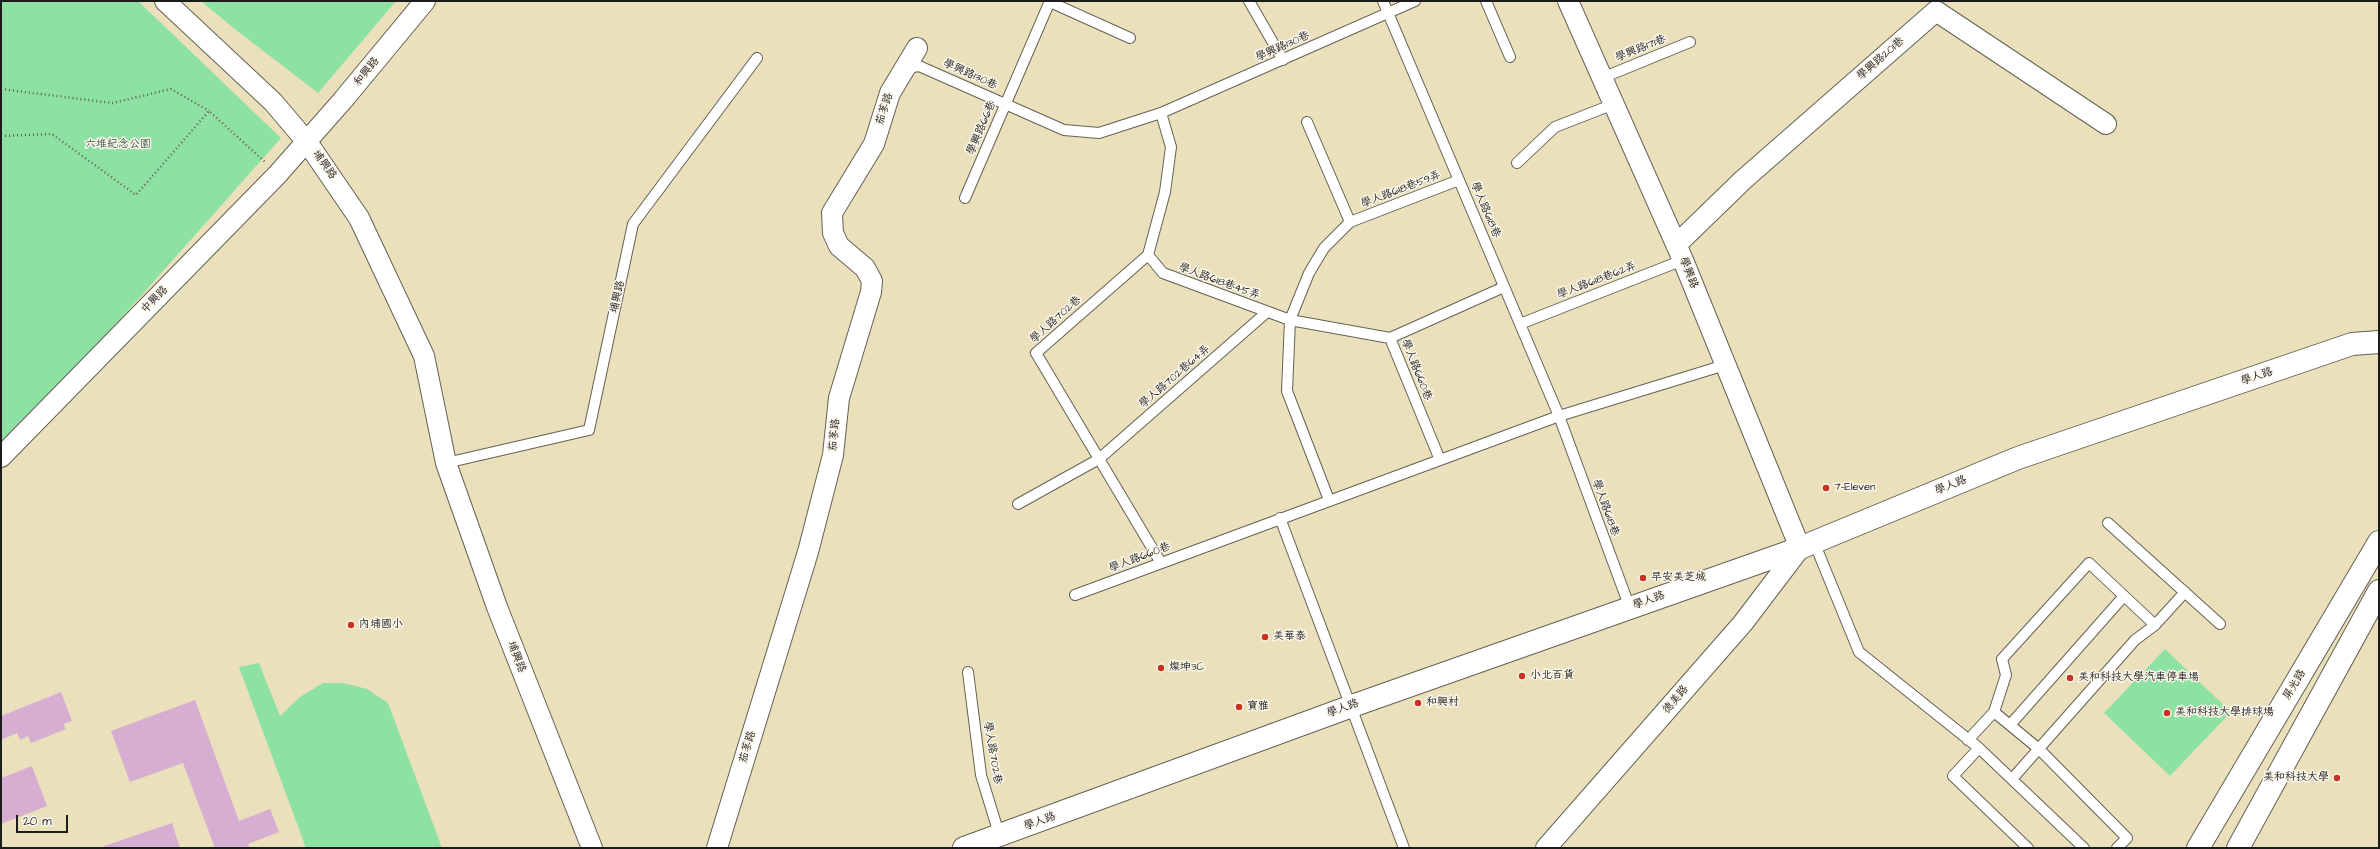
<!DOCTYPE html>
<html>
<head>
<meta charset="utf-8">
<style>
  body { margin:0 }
  #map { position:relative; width:2380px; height:849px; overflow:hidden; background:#ebe0bc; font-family:"Architects Daughter",sans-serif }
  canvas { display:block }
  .frame { position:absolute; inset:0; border:2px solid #1c1c1c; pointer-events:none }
  .scale { position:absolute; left:16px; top:815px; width:52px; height:18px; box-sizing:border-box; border:2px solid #1c1c1c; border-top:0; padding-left:5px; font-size:12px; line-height:14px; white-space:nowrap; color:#1c1c1c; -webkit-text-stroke:3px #fbf7ec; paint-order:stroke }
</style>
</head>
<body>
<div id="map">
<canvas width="2380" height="849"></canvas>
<div class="frame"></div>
<div class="scale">20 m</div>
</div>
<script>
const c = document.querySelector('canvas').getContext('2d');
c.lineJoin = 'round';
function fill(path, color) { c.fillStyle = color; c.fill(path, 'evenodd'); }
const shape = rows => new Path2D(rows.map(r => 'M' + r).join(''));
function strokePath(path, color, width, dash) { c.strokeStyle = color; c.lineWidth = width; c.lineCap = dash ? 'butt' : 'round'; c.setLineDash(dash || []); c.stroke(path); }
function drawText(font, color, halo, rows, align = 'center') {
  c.font = font + ' "Architects Daughter","LXGW WenKai TC",sans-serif'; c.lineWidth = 3; c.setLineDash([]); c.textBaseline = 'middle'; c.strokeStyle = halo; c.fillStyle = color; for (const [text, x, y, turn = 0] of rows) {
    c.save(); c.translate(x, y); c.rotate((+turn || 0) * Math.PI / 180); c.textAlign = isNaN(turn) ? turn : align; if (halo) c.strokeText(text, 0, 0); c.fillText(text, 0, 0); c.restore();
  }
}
fill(shape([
  [1,1,138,1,281,138,69,377,1,444],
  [201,1,396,1,318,93,236,30],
  [2165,649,2231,712,2170,776,2104,713],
  [259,663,280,716,300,697,323,683,343,683,367,689,388,703,442,848,306,848,239,667]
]), '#8de1a2');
fill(shape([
  [61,692,72,721,63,724,66,729,31,743,28,736,20,740,17,733,1,740,1,716],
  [195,700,239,821,270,809,279,832,248,844,250,848,215,848,183,763,130,782,111,731],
  [32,766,47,806,1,824,1,778],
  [172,823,180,848,104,848,104,846]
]), '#d5aed1');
const lane = shape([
  [1249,1,1283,60],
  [1383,1,1559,416,1630,608],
  [1486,1,1510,57],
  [1050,2,1130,38],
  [906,68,919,66,1064,130,1099,133,1161,113,1415,1],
  [1602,78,1690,42],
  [1307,122,1350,222],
  [1517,163,1555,127,1614,104],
  [965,198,1050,1],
  [1148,255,1036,353,1161,563],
  [1148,255,1163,273,1290,320,1390,338,1440,460],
  [1148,255,1165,192,1171,147,1161,113],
  [1520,324,1683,260],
  [1390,338,1504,287],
  [446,463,589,430,633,224,757,58],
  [1329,500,1287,391,1290,320,1309,273,1324,248,1350,222,1459,180],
  [1018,504,1099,459,1267,312],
  [1280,518,1404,848],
  [2108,523,2220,624],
  [1814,542,1859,652,1979,748],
  [1075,595,1559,416,1725,365],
  [968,672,981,775,1000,837],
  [2010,725,2124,596],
  [1968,740,1994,712],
  [2012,779,2135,640,2155,625],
  [2028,848,1953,776,1979,748,2084,848],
  [2117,848,2127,838,2039,749,1994,712,2006,675,2002,659,2089,563,2155,625,2185,592]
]);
const street = shape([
  [165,1,273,102,307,142,359,218,424,356,446,463,497,607,592,848],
  [1676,245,1743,180,1936,11,2106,124],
  [1,457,277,175,343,100,425,1],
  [717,848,808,552,833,455,839,398,871,292,872,281,865,268,839,246,833,233,832,213,874,144,890,93,917,48],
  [1546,848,1743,623,1800,548,1683,260,1568,1]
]);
const secondary = shape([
  [964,848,1352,706,1800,548,2018,458,2352,344,2379,342]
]);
const primary = shape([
  [2198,848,2379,542],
  [2238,848,2379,591]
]);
strokePath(lane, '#646154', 12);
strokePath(street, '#646154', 22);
strokePath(secondary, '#646154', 24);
strokePath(primary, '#646154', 24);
strokePath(shape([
  [1,89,113,103,171,89,209,111],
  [1,136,52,134,136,195,209,111,265,162]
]), '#646154', 2.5, [1, 3]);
strokePath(lane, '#fff', 10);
strokePath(street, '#fff', 20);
strokePath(secondary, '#fff', 22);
strokePath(primary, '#fff', 22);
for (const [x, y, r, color] of [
  [1826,488,4,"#c8321e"],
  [1643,578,4,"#c8321e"],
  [351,625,4,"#c8321e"],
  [1265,637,4,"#c8321e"],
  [1161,668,4,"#c8321e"],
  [1522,676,4,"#c8321e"],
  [2070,678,4,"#c8321e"],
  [1418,703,4,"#c8321e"],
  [1239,707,4,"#c8321e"],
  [2167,713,4,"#c8321e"],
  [2337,778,4,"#c8321e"]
]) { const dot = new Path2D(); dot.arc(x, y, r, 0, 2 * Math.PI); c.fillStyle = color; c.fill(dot); strokePath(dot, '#fbf7ec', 1.5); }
drawText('11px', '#1c1c1c', '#fbf7ec', [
  ["學興路130巷",1283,47,-24],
  ["學興路171巷",1641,49,-22],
  ["學興路201巷",1881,59,-41],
  ["和興路",367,72,-51],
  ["學興路130巷",970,75,24],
  ["茄苳路",885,109,-72],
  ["學興路66巷",982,128,-67],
  ["埔興路",324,165,54],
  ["學人路618巷59弄",1401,190,-21],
  ["學人路618巷",1485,210,67],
  ["學興路",1688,273,68],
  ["學人路618巷62弄",1597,281,-21],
  ["學人路618巷45弄",1219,282,20],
  ["埔興路",618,297,-78],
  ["中興路",155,300,-46],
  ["學人路702巷",1056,320,-42],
  ["學人路660巷",1416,370,68],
  ["學人路702巷64弄",1175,377,-41],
  ["學人路",2257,377,-19],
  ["茄苳路",835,435,-84],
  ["學人路",1951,486,-22],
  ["學人路618巷",1605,508,70],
  ["學人路660巷",1140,558,-21],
  ["學人路",1649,601,-20],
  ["埔興路",516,657,69],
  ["屏光路",2295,685,-59],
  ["德美路",1676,700,-49],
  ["學人路",1343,709,-20],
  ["茄苳路",748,747,-73],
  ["學人路702巷",992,753,80],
  ["學人路",1040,822,-20]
]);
drawText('11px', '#3e5744', '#fbf7ec', [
  ["六堆紀念公園",118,145]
]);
drawText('11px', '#1c1c1c', '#fbf7ec', [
  ["7-Eleven",1834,488],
  ["早安美芝城",1651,578],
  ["內埔國小",359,625],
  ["美華泰",1273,637],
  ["燦坤3C",1169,668],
  ["小北百貨",1530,676],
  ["美和科技大學汽車停車場",2078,678],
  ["和興村",1426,703],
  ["寶雅",1247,707],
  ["美和科技大學排球場",2175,713],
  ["美和科技大學",2329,778,"right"]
], 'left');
</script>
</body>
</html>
